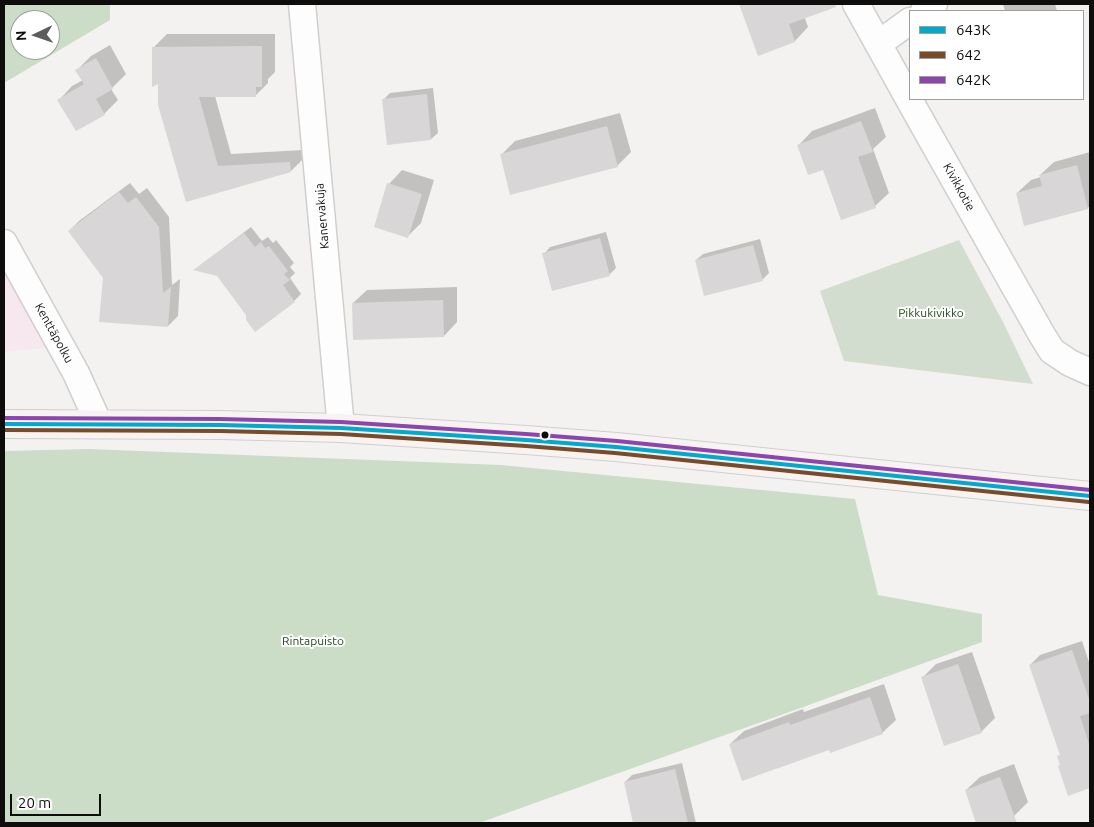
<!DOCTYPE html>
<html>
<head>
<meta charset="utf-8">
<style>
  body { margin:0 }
  #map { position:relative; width:1094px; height:827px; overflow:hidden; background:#f4f2f0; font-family:Ubuntu,sans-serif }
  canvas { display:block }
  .frame { position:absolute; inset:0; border:5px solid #0e0d0c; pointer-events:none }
  .legend { position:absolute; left:909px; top:10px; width:175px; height:90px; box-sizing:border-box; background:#fff; border:1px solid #9f9e9e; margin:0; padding:6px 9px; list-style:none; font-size:15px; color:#0e0d0c }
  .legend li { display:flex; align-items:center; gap:10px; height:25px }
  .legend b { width:25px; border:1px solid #9f9e9e }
  .north { position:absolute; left:10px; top:10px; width:50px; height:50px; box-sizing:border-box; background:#fff; border:1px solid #9f9e9e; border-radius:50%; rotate:267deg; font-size:14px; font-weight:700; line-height:20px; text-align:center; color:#0e0d0c }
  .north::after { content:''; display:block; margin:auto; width:18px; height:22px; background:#5e5d5c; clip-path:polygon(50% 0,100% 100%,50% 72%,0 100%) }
  .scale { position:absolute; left:10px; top:794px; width:91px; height:22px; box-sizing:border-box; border:2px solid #0e0d0c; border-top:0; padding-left:6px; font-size:15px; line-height:18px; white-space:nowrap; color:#0e0d0c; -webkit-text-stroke:4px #fff; paint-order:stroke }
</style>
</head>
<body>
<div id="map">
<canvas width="1094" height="827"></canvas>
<div class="frame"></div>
<ul class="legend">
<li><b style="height:6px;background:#00a9ce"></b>643K</li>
<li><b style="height:6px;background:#7a4b2a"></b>642</li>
<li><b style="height:6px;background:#8e44ad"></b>642K</li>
</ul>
<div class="north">N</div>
<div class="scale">20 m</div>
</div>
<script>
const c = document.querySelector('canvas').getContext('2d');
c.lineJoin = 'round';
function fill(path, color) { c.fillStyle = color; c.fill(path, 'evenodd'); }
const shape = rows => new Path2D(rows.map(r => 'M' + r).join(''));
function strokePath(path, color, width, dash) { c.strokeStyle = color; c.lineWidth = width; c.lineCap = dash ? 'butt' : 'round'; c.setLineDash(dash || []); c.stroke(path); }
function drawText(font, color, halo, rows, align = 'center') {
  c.font = font + ' Ubuntu,sans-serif'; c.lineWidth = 4; c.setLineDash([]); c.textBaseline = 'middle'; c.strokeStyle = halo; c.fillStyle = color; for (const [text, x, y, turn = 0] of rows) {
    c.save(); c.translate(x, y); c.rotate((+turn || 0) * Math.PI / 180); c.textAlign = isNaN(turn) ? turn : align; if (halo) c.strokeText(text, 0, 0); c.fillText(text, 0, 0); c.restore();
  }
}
fill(shape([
  [4,259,55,347,4,352]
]), '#f6e8ee');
fill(shape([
  [959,240,1003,322,1033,384,844,361,820,291]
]), '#d2ddcf');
fill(shape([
  [4,4,110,4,110,20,4,83],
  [20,20,50,20,50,50,20,50],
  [89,449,501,465,855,499,878,595,982,614,982,642,795,710,479,823,4,823,4,451]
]), '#ccddc7');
fill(shape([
  [740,4,800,4,808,27,795,41,758,54],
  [1003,4,1055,4,1057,11,1005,11],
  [167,34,275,34,275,72,268,79,268,83,255,96,215,96,231,154,303,150,304,158,291,171,215,192,159,82,154,47],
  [110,45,126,74,111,89,118,100,104,114,76,130,59,100,72,86,83,80,77,70,91,56],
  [433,88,438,133,431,139,384,99,390,93],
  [875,108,886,137,873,149,889,193,875,206,824,168,799,145,812,131],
  [620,113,631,152,617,166,501,155,515,141],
  [1090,152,1090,205,1088,208,1025,224,1017,193,1031,180,1041,177,1040,175,1054,162],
  [402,170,434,180,421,223,408,236,389,184],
  [130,183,139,194,147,188,169,217,172,285,180,279,178,316,168,326,104,277,69,231,79,221],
  [251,227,262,241,268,237,273,243,276,240,294,263,290,267,295,273,290,278,301,294,294,301,255,330,247,315,217,275,202,264],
  [606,232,616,268,609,275,544,254,550,247],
  [760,239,769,273,762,280,696,260,703,254],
  [457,287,457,322,444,336,353,303,367,290],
  [1082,641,1090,665,1090,787,1069,794,1061,764,1061,754,1030,665,1040,655],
  [972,652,995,718,981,732,922,678,936,664],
  [884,684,896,720,882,733,829,749,730,744,744,731,803,709,804,712],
  [682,763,696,823,635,823,625,782,632,775],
  [1014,764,1028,802,1014,816,993,823,978,823,966,790,980,777]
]), '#0003');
fill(shape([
  [739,4,835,4,836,7,789,24,795,42,758,56],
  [262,46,262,87,256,87,256,97,199,97,218,166,290,162,291,172,186,202,158,105,158,84,152,87,152,47],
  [96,58,113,89,96,99,105,115,76,131,57,100,84,84,75,70],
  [427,94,431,140,387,145,382,99],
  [861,121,873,152,858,157,876,208,841,220,823,170,808,175,797,145],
  [607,126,618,167,510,195,500,154],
  [1077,165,1088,209,1024,226,1016,193,1042,186,1039,175],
  [387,183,422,194,408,238,374,227],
  [119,192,128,203,136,197,159,227,163,293,171,287,168,327,99,322,103,278,68,231],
  [244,233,255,247,261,242,265,248,269,246,288,271,284,274,290,280,283,285,295,302,255,332,246,320,246,315,217,276,193,270],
  [600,238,610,276,552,291,542,253],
  [753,245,763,281,704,296,695,260],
  [443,300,444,337,353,340,352,303],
  [1072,650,1090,702,1090,713,1080,716,1090,747,1090,788,1068,796,1058,766,1060,765,1057,756,1060,755,1029,665],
  [958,664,982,733,944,746,921,677],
  [870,697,883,734,830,753,829,750,742,781,729,744,789,722,790,725],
  [675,769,688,823,633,823,624,782],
  [1000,777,1017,823,976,823,965,790]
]), '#d8d6d6');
const street = shape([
  [302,4,341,428],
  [856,4,916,112,1042,335,1052,351,1070,363,1090,372],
  [924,11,934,4],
  [878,44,910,21],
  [4,243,76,373,99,424]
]);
const secondary = shape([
  [4,424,220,425,341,428,526,440,616,447,1090,496]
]);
strokePath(street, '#d1cfce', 29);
strokePath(secondary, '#d1cfce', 30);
strokePath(street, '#fdfdfd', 26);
strokePath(secondary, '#f7f3f3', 28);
strokePath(shape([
  [4,424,220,425,341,428,526,440,616,447,1090,496]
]), '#00a9ce', 4);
strokePath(shape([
  [4,430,220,431,341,434,526,446,615,453,1089,502]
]), '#7a4b2a', 4);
strokePath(shape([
  [4,418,220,419,341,422,526,434,617,441,1090,490]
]), '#8e44ad', 4);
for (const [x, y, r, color] of [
  [545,435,4.5,"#0e0d0c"]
]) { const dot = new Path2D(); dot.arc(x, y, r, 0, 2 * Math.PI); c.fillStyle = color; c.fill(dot); strokePath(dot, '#fff', 2); }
drawText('12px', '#0e0d0c', '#fff', [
  ["Kivikkotie",959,187,61],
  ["Kanervakuja",322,216,-95],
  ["Kenttäpolku",54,333,61]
]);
drawText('12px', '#1e4916', '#fff', [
  ["Pikkukivikko",931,313],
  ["Rintapuisto",313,641]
]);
</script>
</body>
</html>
